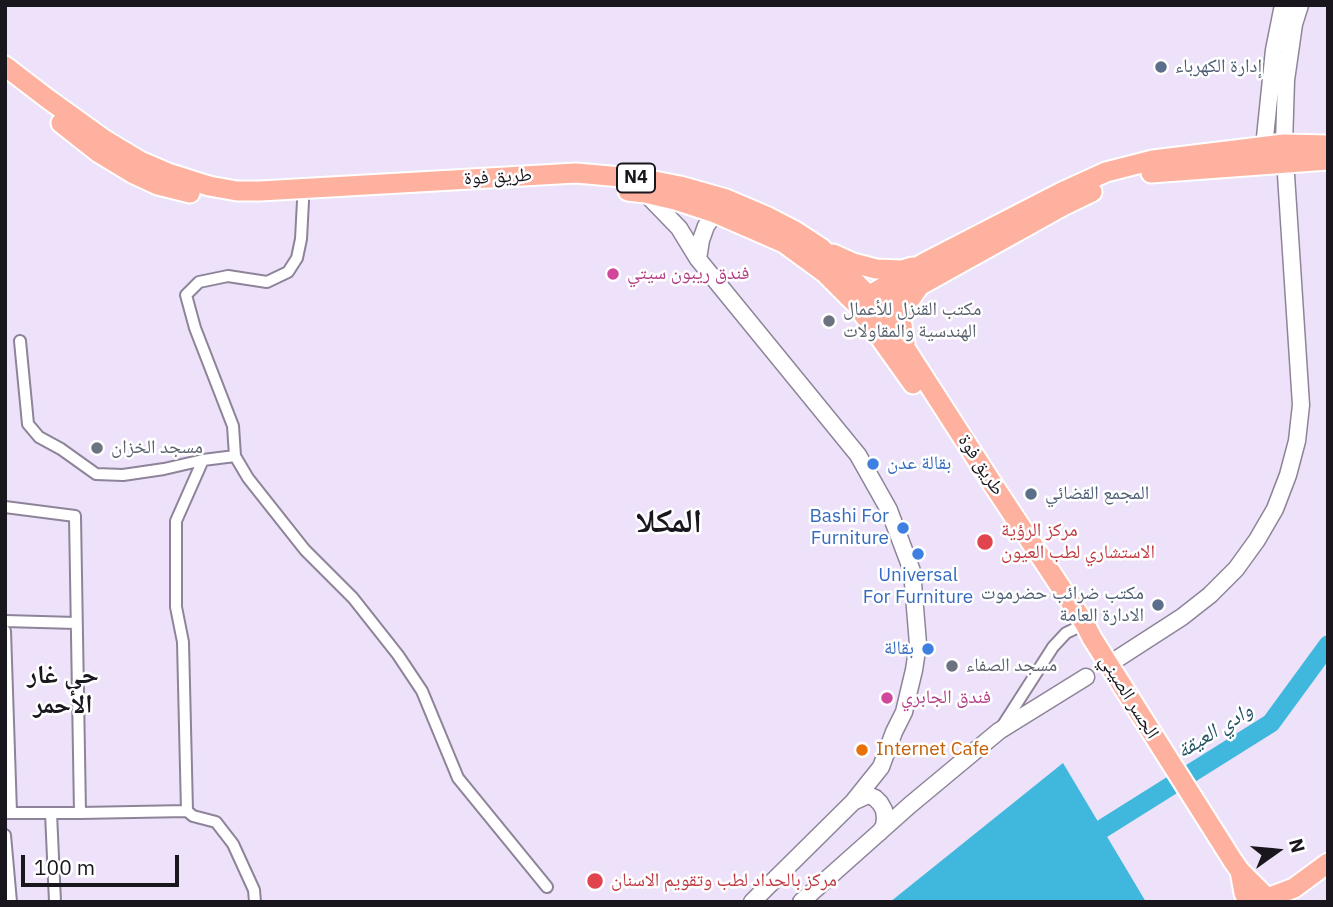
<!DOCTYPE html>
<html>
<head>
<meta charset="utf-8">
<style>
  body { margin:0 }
  #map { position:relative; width:1333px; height:907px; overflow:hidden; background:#ede2f9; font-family:"IBM Plex Sans",sans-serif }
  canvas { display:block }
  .frame { position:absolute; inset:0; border:7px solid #19161e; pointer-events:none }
  .north { position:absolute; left:1242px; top:816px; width:70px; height:70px; -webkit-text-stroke:5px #fff; paint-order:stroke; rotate:75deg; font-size:19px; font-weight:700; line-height:28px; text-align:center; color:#19161e }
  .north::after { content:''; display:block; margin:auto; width:24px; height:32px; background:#19161e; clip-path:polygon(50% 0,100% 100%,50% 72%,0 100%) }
  .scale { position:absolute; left:21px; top:855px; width:158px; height:32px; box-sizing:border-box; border:4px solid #19161e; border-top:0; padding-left:9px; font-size:21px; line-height:24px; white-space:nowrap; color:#19161e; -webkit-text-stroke:5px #fff; paint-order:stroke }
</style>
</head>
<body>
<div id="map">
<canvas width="1333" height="907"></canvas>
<div class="frame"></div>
<div class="north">N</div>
<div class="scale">100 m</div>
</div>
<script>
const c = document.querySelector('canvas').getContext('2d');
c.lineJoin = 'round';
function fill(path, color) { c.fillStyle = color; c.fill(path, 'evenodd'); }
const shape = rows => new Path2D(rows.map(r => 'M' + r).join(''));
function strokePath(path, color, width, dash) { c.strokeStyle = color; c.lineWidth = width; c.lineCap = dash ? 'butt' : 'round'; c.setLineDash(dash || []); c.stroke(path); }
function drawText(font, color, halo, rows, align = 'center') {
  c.font = font + ' "IBM Plex Sans","Noto Naskh Arabic",sans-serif'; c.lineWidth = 5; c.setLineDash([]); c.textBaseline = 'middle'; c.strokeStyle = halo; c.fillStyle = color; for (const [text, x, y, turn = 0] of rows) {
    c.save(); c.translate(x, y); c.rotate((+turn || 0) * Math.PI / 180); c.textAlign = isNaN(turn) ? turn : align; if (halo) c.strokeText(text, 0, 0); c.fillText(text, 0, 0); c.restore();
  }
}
fill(shape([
  [1063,763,1146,902,890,902]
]), '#40b8dd');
strokePath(shape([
  [1102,829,1271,723,1328,645]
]), '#40b8dd', 19);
const street = shape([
  [303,201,301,239,297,258,288,272,267,282,228,276,199,282,186,295,195,328,233,426,235,456,248,478,305,550,353,598,398,655,422,691,458,778,547,887],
  [20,341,28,424,39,437,61,449,96,474,123,475,164,469,203,460,235,456],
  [5,507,75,516,80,813],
  [5,621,76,623],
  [5,631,11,813],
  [1003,725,1053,647,1066,633,1085,624],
  [187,811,183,642,176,607,176,521,203,460],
  [5,813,80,813,187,811,193,816,216,822,233,844,254,890,255,902],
  [51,813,55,902],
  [5,835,11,902]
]);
const secondary = shape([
  [1265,155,1264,147,1274,50,1283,5],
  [645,193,679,228,698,259,858,455,889,510,912,571,918,644,914,670,904,712,894,732,881,767,853,802,752,902],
  [698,259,701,240,706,226,722,204],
  [1117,659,1182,617,1210,595,1236,569,1257,540,1275,509,1288,475,1297,441,1301,405,1284,144,1286,80,1294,24,1300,5],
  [853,802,868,795,875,798,880,803,884,810,885,818,884,826,880,832],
  [801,902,910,805,999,731,1086,677]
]);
const highway = shape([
  [5,66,48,99,105,140,140,161,168,173,209,186,237,191,260,191,576,173,644,179,680,186,726,199,766,216,795,231,821,248,869,296,907,351,992,483,1085,624,1092,638],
  [61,123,99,153,132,173,158,185,190,193],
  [1151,173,1328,160],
  [628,191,645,193,675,200,715,213,784,243,825,273,856,304,913,384],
  [833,254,853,263,876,269,902,270,912,267],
  [860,301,926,262,1062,192,1106,172,1153,160,1284,144,1328,145],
  [867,315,1063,206,1092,192],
  [905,343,901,320,904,308,918,288],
  [1233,861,1240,871,1265,896],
  [1240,871,1244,893,1248,902],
  [1273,896,1294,888,1328,863]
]);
strokePath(street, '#8e8499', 14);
strokePath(secondary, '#8e8499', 19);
strokePath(highway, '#fff', 23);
strokePath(street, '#fff', 10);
strokePath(secondary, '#fff', 16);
strokePath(highway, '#ffb1a0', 19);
const highwayBridge = shape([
  [1092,638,1233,861]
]);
strokePath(highwayBridge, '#fff', 23, []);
strokePath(highwayBridge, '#ffb1a0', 19);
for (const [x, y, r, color] of [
  [1161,67,7,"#5c6f8a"],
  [613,274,7,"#d1479c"],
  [829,321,7,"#6b7280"],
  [97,448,7,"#6b7280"],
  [873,464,7,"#3f7fe0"],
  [1031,494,7,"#5c6f8a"],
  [903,528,7,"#3f7fe0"],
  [985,542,9,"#e0444e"],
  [918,554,7,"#3f7fe0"],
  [1158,605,7,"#5c6f8a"],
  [928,649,7,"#3f7fe0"],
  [952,666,7,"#6b7280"],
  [887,698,7,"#d1479c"],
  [862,750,7,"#e8710a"],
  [595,881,9,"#e0444e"]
]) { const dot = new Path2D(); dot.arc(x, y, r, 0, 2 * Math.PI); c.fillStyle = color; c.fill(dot); strokePath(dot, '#fff', 2.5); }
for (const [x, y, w] of [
  [636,178,38]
]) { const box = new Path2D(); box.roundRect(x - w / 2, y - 14.5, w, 29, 5); c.fillStyle = '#fff'; c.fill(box); strokePath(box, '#19161e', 2); }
drawText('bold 18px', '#19161e', null, [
  ["N4",636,178]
]);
drawText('19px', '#4e5e75', '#fff', [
  ["إدارة الكهرباء",1175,67],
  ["المجمع القضائي",1045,494],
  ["مكتب ضرائب حضرموت",1144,594,"right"],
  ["الادارة العامة",1144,616,"right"]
], 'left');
drawText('19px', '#19161e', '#fff', [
  ["طريق فوة",498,177,-3],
  ["طريق فوة",981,465,57],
  ["الجسر الصيني",1129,697,58]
]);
drawText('19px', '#b23c85', '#fff', [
  ["فندق ريبون سيتي",627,274],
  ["فندق الجابري",901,698]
], 'left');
drawText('19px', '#5b616d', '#fff', [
  ["مكتب القنزل للأعمال",843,310],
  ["الهندسية والمقاولات",843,332],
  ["مسجد الخزان",111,448],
  ["مسجد الصفاء",966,666]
], 'left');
drawText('19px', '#366cbe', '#fff', [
  ["بقالة عدن",887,464,"left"],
  ["Bashi For",889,517],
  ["Furniture",889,539],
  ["Universal",918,576,"center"],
  ["For Furniture",918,598,"center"],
  ["بقالة",914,649]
], 'right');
drawText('19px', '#be3a42', '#fff', [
  ["مركز الرؤية",1001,531],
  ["الاستشاري لطب العيون",1001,553],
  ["مركز بالحداد لطب وتقويم الاسنان",611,881]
], 'left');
drawText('19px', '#c56008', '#fff', [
  ["Internet Cafe",876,750]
], 'left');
drawText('italic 21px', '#215262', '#fff', [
  ["وادي العيقة",1215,731,-32]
]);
drawText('bold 26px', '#19161e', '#fff', [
  ["حي غار",63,675],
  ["الأحمر",63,705]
]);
drawText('bold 33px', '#19161e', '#fff', [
  ["المكلا",669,522]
]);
</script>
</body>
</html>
